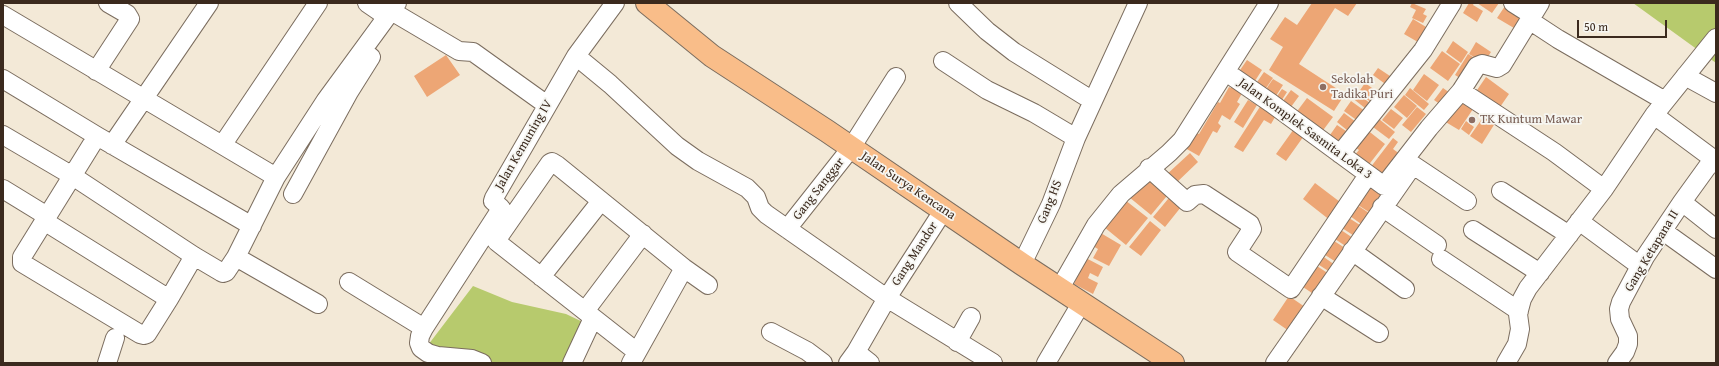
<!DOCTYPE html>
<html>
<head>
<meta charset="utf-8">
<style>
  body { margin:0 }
  #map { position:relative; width:1719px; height:366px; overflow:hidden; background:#f3e9d7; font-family:"Gentium Book Plus",serif }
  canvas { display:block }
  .frame { position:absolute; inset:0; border:4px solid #3b2a1e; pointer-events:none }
  .scale { position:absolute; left:1577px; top:20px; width:90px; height:18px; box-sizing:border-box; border:2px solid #3b2a1e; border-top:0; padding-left:5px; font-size:12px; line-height:14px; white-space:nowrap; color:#3b2a1e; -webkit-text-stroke:3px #f6f6f2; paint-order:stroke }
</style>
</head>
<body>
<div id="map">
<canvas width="1719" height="366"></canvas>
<div class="frame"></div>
<div class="scale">50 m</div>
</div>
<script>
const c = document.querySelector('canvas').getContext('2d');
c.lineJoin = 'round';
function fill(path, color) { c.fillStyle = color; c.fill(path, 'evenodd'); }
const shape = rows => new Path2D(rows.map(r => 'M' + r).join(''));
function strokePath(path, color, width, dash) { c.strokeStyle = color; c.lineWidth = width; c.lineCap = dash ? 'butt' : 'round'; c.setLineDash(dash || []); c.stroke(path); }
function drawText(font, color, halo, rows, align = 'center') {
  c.font = font + ' "Gentium Book Plus",serif'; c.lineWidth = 3.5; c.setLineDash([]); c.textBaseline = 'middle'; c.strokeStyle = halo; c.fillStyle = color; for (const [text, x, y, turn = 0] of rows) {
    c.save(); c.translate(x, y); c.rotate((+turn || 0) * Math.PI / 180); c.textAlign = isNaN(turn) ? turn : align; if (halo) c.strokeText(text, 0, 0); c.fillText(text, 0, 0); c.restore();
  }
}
fill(shape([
  [1633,3,1716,3,1716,63],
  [473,286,512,302,566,314,587,324,570,363,468,363,425,349]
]), '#b7ca6d');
fill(shape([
  [1312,3,1357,3,1348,16,1335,8,1299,64,1345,94,1334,111,1269,70,1283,47,1270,39,1285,17,1297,25],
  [1412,3,1426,9,1423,14,1427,16,1423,23,1412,18,1416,10,1410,7],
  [1469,3,1474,3,1473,5,1483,11,1477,22,1463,13],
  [1477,3,1499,3,1492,13],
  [1507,3,1528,15,1519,31,1497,18],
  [1413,19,1431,30,1423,45,1404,34],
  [1453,41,1468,52,1461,63,1446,52],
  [1476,42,1491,52,1484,63,1469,54],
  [1442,51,1460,64,1448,81,1430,68],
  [1468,54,1478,60,1465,81,1455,75],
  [446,55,460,75,427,97,414,76],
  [1247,60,1262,70,1253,84,1238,73],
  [1378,68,1393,78,1388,86,1373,75],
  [1264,72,1273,78,1264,91,1255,85],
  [1424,74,1439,85,1427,101,1413,90],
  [1486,77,1509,94,1498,110,1475,93],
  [1273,79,1283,85,1274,99,1264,92],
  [1235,82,1245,88,1237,102,1240,104,1230,120,1222,115,1218,123,1221,126,1217,133,1213,131,1199,156,1185,148,1196,133,1199,134,1218,102,1220,103,1229,87,1231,88],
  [1365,83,1382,95,1375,105,1358,93],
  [1410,88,1429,104,1424,110,1405,95],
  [1443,88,1453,95,1444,107,1434,100],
  [1282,89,1287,92,1280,103,1275,99],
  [1291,90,1299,96,1288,111,1280,105],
  [1355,92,1374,106,1370,112,1351,97],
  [1404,95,1417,106,1407,118,1394,107],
  [1461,96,1475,106,1459,130,1444,121],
  [1307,98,1333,117,1321,133,1295,114],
  [1248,100,1257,105,1243,128,1234,122],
  [1351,101,1369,114,1362,124,1344,111],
  [1263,102,1278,112,1271,124,1264,120,1243,152,1234,147],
  [1417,107,1426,114,1411,132,1402,125],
  [1391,109,1403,118,1394,129,1382,120],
  [1344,113,1360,125,1353,135,1337,122],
  [1486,113,1497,120,1482,144,1470,136],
  [1379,119,1395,132,1389,139,1373,127],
  [1466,121,1474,127,1469,135,1461,129],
  [1337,125,1349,133,1341,143,1330,135],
  [1296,126,1306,133,1286,161,1276,154],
  [1366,129,1385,144,1367,167,1354,156,1359,150,1356,148],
  [1393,138,1398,142,1393,149,1404,157,1386,180,1370,168],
  [1190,153,1198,162,1174,185,1165,176],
  [1150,173,1171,191,1151,215,1129,197],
  [1315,183,1344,205,1331,221,1303,199],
  [1373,183,1384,196,1372,214,1358,205],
  [1173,193,1185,202,1165,227,1153,217],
  [1125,200,1148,218,1126,245,1104,227],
  [1357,205,1372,215,1364,226,1350,216],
  [1349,218,1363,227,1356,237,1342,228],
  [1150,221,1161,230,1141,256,1129,247],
  [1341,230,1353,238,1347,247,1335,239],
  [1099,232,1121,245,1109,266,1093,258,1098,249,1091,245],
  [1331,239,1345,248,1336,262,1322,253],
  [1321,255,1335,265,1330,272,1316,263],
  [1084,257,1103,267,1098,277,1090,273,1088,278,1098,283,1093,294,1074,284,1079,273,1075,271],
  [1314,264,1329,274,1315,295,1300,285],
  [1289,296,1305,307,1289,331,1273,320]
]), '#eda675');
const minor = shape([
  [367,3,386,16],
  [958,3,987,31,1014,52,1093,101],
  [1513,3,1532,15],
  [3,15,276,177],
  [398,15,459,51,473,52,547,105],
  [1529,20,1558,39,1665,101],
  [576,56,610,84,677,146,698,161,747,188,756,197,760,208,766,214,882,295,993,363],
  [943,61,987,90,1034,113,1076,138],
  [96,71,130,19,127,14,108,3],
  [1226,72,1271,103,1384,186,1429,128,1461,91,1477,66,1482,64,1497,68,1502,65,1540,3],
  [1685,76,1716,93],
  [3,79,97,136,252,226],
  [1461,91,1554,152,1604,189],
  [1654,115,1716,161],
  [3,135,71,175,194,256,221,272,223,273,226,272,236,257,276,177,326,100,397,3],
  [97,136,22,257,22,263,140,334,144,335,147,334,169,299,194,256],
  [223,144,318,3],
  [112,145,209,3],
  [1340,154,1423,50,1452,3],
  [1149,168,1187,202,1195,195,1204,194,1250,224,1252,229,1237,252,1291,289,1368,175],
  [3,189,47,216],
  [1501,191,1569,235],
  [293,194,349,92,371,57],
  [1682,202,1716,229],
  [1382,207,1437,245],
  [44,221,169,299],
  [1579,221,1640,266],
  [787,229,851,148,896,77],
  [1473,230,1540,273],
  [1663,231,1716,269],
  [1352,251,1405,289],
  [236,257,318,304],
  [1441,259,1519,311],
  [1022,264,1051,204,1076,138,1138,3],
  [541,277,601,201],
  [349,282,424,328,420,336,419,343,421,348,428,353,438,356,472,359,482,363],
  [1060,288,1096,225,1121,194,1169,153,1182,140,1269,3],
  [1321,296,1379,333],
  [585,311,643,234],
  [424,328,499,212,501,208,493,201,494,198,576,56,615,3],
  [771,332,807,351,823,363],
  [957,342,971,317],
  [637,352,497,242,500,235,550,163,552,162,557,165,684,268,708,285],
  [856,352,870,363],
  [107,363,115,338],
  [572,363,593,318],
  [631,363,684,268],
  [848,363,856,352,887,298,943,211],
  [1046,363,1082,302],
  [1275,363,1413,165,1467,201],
  [1506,363,1517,344,1520,329,1518,314,1522,299,1528,288,1604,189,1654,115,1716,38],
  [1617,363,1625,352,1628,344,1628,336,1620,319,1619,309,1621,302,1645,257,1682,202,1708,166,1716,161]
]);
const major = shape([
  [647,3,712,56,827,131,1022,264,1173,363]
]);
strokePath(minor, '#7b6d5f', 20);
strokePath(major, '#7b6d5f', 24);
strokePath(minor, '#fff', 18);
strokePath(major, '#f9bd89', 22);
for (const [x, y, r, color] of [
  [1323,87,4,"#8d6e63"],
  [1472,120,4,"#8d6e63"]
]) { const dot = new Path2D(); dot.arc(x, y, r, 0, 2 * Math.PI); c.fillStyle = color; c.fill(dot); strokePath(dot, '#f6f6f2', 1.5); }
drawText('13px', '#785e54', '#f6f6f2', [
  ["Sekolah",1331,80],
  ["Tadika Puri",1331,95],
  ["TK Kuntum Mawar",1480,120]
], 'left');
drawText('13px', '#3b2a1e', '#f6f6f2', [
  ["Jalan Komplek Sasmita Loka 3",1305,129,36],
  ["Jalan Kemuning IV",524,145,-60],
  ["Jalan Surya Kencana",908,186,34],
  ["Gang Sanggar",819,189,-52],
  ["Gang HS",1050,202,-68],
  ["Gang Ketapana II",1652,251,-59],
  ["Gang Mandor",915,254,-57]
]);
</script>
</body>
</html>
